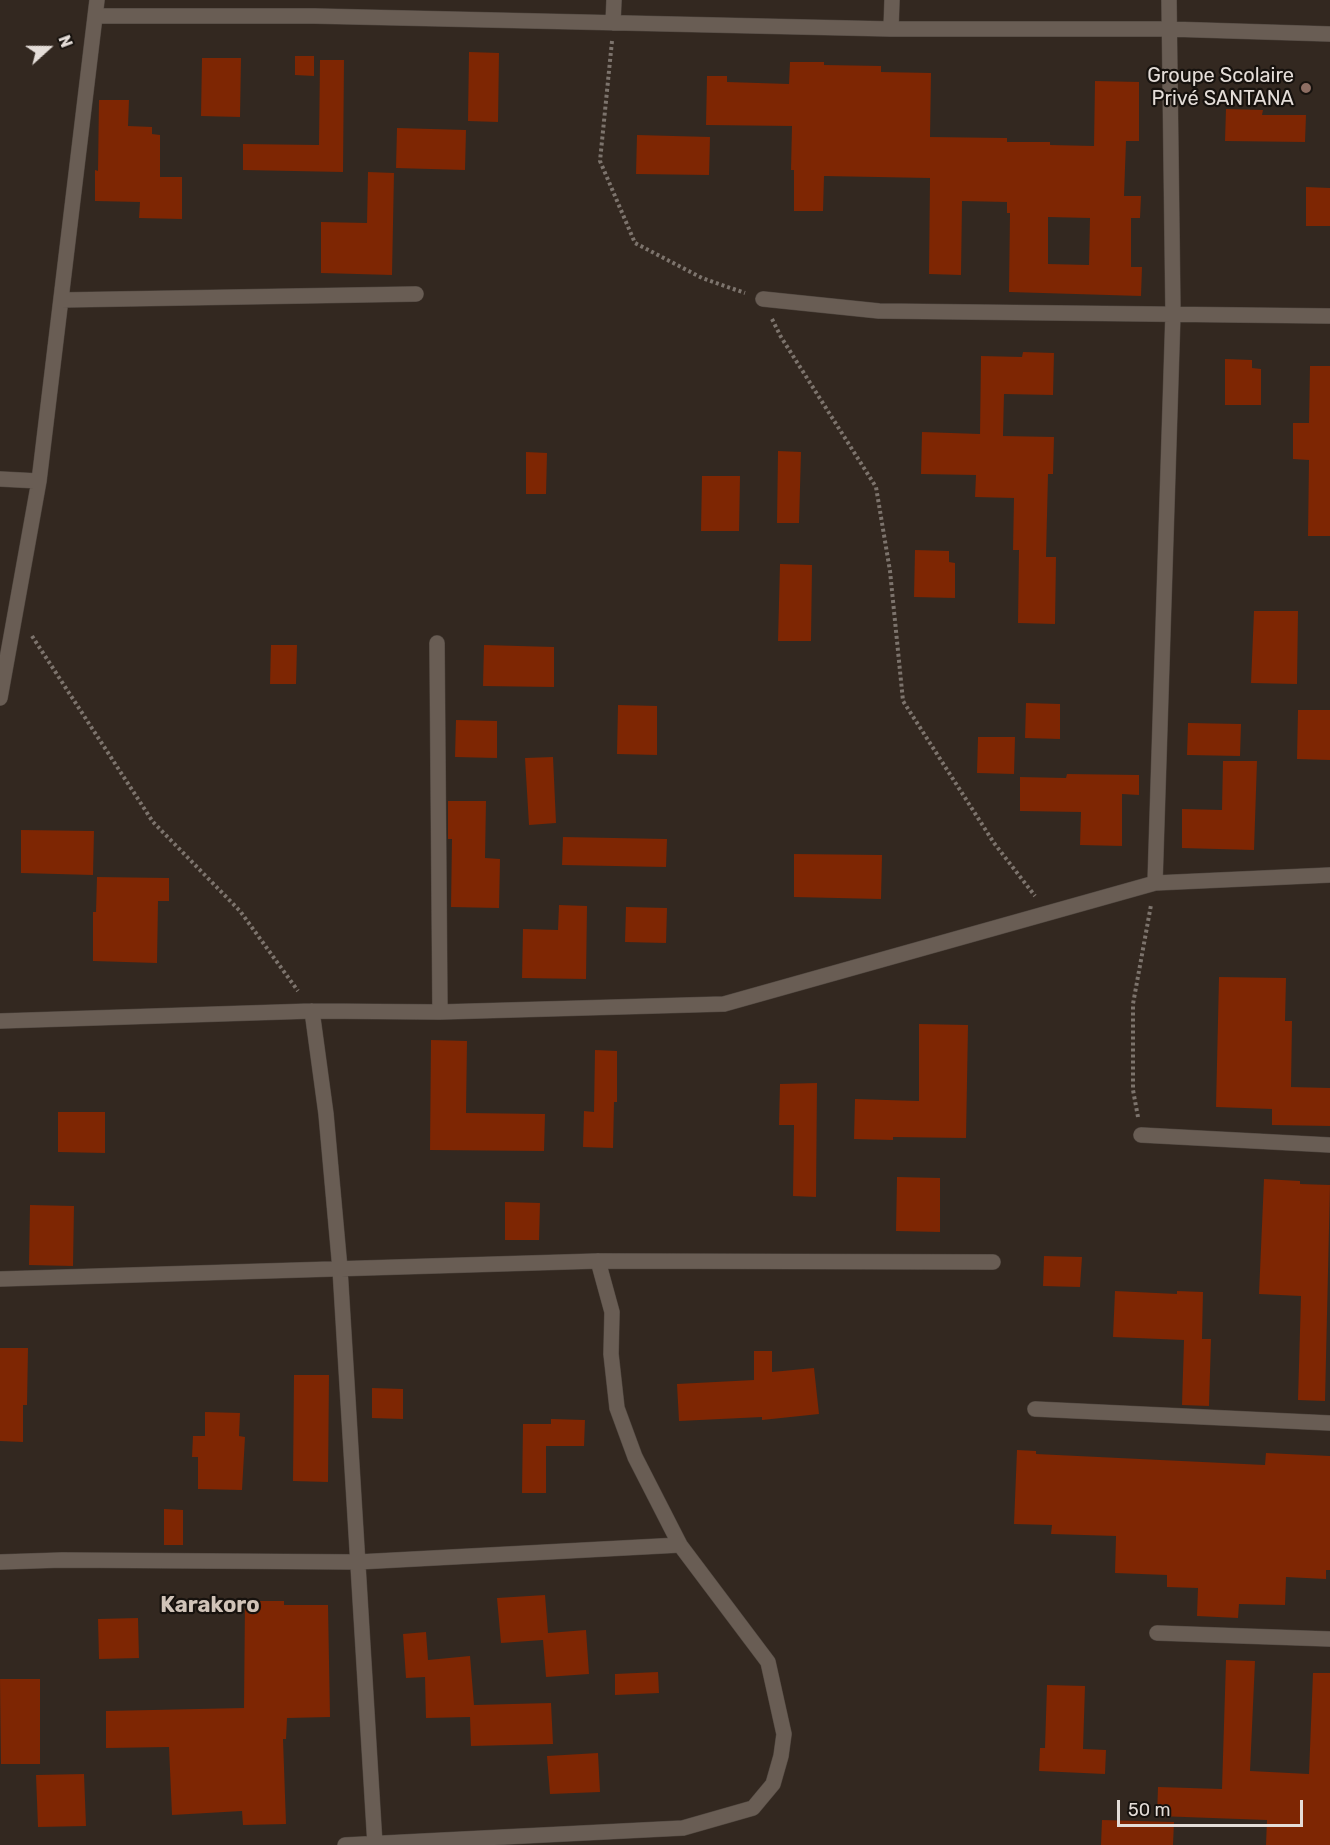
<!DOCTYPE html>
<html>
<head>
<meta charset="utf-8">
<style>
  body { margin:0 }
  #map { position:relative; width:1330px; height:1845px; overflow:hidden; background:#332820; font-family:Rubik,sans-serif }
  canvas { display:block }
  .north { position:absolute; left:18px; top:18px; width:60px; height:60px; -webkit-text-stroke:4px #17120e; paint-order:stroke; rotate:69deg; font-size:16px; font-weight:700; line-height:24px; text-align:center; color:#e4ddd8 }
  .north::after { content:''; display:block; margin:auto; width:21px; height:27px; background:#e4ddd8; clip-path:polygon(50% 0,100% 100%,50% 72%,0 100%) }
  .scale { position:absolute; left:1117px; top:1800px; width:186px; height:27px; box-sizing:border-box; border:3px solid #e4ddd8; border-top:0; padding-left:8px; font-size:18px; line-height:21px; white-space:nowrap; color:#e4ddd8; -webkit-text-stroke:4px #17120e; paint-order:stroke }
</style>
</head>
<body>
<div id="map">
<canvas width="1330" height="1845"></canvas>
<div class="north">N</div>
<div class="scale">50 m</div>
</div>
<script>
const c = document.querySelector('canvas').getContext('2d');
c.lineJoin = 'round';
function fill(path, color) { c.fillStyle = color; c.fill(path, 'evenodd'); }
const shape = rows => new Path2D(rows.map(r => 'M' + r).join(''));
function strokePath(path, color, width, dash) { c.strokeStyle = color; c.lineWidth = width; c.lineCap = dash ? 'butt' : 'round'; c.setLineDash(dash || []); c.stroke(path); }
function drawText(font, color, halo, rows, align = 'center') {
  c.font = font + ' Rubik,sans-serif'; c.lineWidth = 4.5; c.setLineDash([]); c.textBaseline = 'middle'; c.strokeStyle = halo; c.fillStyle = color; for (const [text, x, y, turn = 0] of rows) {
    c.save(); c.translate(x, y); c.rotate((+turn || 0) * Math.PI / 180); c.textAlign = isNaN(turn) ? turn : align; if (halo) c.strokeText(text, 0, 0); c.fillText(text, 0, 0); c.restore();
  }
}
fill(shape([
  [469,52,499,53,498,122,468,121],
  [295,56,314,56,314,76,295,75],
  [202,58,241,58,240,117,201,116],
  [320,60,344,60,343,172,243,170,243,144,319,145],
  [790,62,824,62,824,65,881,66,881,72,931,73,930,137,1007,138,1007,142,1050,142,1050,145,1094,146,1095,81,1139,82,1139,141,1126,141,1124,196,1141,196,1140,218,1131,218,1131,267,1142,267,1141,296,1009,292,1010,213,1007,213,1007,202,962,201,961,275,929,274,930,178,824,176,823,211,794,211,794,170,791,170,792,126,706,125,707,76,727,76,727,82,789,84],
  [1048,217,1090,218,1089,265,1048,264],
  [99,100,129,100,128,126,152,127,152,134,160,135,160,177,182,177,182,219,139,218,140,202,95,201,95,170,98,171],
  [1226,109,1263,110,1262,115,1306,115,1305,142,1225,141],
  [397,128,466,130,465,170,396,168],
  [637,135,710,137,709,175,636,174],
  [368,172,394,173,392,275,321,273,321,222,367,223],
  [1306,187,1330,188,1330,226,1306,226],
  [1023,352,1054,353,1053,395,1004,394,1003,436,1054,437,1053,474,1048,474,1046,557,1056,557,1055,624,1018,623,1019,550,1013,550,1014,498,975,497,976,475,921,474,922,432,980,434,981,356,1022,357],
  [1225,359,1252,360,1252,368,1261,369,1261,405,1225,405],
  [1310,366,1330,366,1330,536,1308,536,1309,460,1293,459,1293,423,1309,423],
  [778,451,801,452,799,523,777,523],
  [526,452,547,453,546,494,526,494],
  [702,476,740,476,739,531,701,531],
  [915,550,949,551,949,562,955,563,955,598,914,597],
  [780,564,812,565,811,641,778,641],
  [1254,611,1298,611,1297,684,1251,683],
  [271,645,297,645,296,684,270,684],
  [484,645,554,647,554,687,483,686],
  [1026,703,1060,704,1060,739,1025,738],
  [618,705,657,706,657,755,617,754],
  [1298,710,1330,710,1330,760,1297,759],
  [456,720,497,721,497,758,455,757],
  [1188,723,1241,724,1240,756,1187,755],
  [978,737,1015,737,1014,774,977,773],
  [553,757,556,823,529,825,525,758],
  [1223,761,1257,761,1254,850,1182,848,1182,809,1222,810],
  [1067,774,1139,775,1139,795,1122,794,1122,846,1080,845,1081,812,1020,811,1020,777,1066,778],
  [448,801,486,801,485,858,500,859,499,908,451,907,452,839,448,839],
  [21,830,94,831,93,875,21,873],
  [563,837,667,839,666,867,562,865],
  [794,854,882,855,881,899,794,897],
  [97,877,169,878,169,901,158,901,157,963,93,961,93,912,96,912],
  [559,905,587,906,586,979,522,978,523,929,558,930],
  [626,907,667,908,666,943,625,942],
  [1219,977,1286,978,1285,1021,1292,1021,1291,1087,1330,1088,1330,1126,1272,1125,1272,1109,1216,1107],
  [919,1024,968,1025,966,1138,893,1137,893,1140,854,1139,855,1099,919,1101],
  [431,1040,467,1041,466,1113,545,1114,544,1151,430,1150],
  [595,1050,617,1051,617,1102,614,1102,613,1148,583,1147,584,1111,594,1112],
  [817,1083,816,1197,793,1196,794,1125,779,1125,780,1084],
  [58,1112,105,1112,105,1153,58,1152],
  [897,1177,940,1178,940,1232,896,1231],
  [1264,1179,1300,1181,1300,1184,1330,1185,1325,1401,1298,1400,1301,1296,1259,1294],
  [505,1202,540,1203,539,1240,505,1240],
  [30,1205,74,1206,73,1266,29,1265],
  [1044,1256,1082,1257,1080,1287,1043,1286],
  [1115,1291,1177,1294,1177,1291,1203,1292,1202,1339,1211,1339,1209,1406,1182,1405,1184,1340,1113,1337],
  [0,1348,28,1348,27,1405,23,1405,23,1442,0,1441],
  [754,1351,772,1351,772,1372,814,1368,819,1414,762,1420,762,1417,679,1421,677,1384,754,1380],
  [294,1375,329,1375,328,1482,293,1481],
  [372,1388,403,1389,403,1419,372,1418],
  [205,1412,240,1413,239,1436,245,1437,242,1490,198,1489,198,1457,192,1457,193,1436,205,1436],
  [551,1419,585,1420,584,1446,546,1446,546,1493,522,1493,523,1424,551,1424],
  [1017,1450,1036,1451,1036,1454,1265,1465,1266,1453,1330,1456,1330,1570,1326,1570,1326,1579,1286,1577,1285,1605,1239,1604,1238,1618,1197,1616,1198,1588,1167,1587,1167,1575,1115,1573,1116,1536,1051,1534,1052,1525,1014,1524],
  [164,1509,183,1510,183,1545,164,1545],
  [545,1595,548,1633,586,1630,589,1674,546,1677,543,1640,501,1643,497,1598],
  [245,1601,284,1601,284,1605,328,1605,330,1717,287,1718,286,1739,283,1739,286,1824,243,1825,242,1811,172,1815,169,1747,106,1748,106,1711,244,1708],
  [138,1618,139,1658,99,1659,98,1619],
  [426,1632,428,1660,470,1656,474,1705,551,1703,553,1744,471,1746,470,1717,426,1718,425,1677,406,1678,403,1634],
  [1226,1660,1255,1661,1250,1771,1309,1774,1313,1673,1330,1673,1330,1845,1266,1845,1267,1820,1157,1816,1158,1787,1222,1789],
  [658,1672,659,1693,615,1695,615,1674],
  [0,1679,40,1679,40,1764,1,1764],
  [1047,1685,1085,1686,1083,1749,1106,1750,1105,1774,1039,1771,1040,1748,1045,1748],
  [598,1753,600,1792,550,1794,547,1756],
  [84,1774,86,1826,38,1827,36,1775],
  [1102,1820,1174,1822,1173,1845,1101,1845]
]), '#7e2603');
const minor = shape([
  [97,16,314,16,891,29,1168,29,1330,34],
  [613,23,614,0],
  [891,29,892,0],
  [763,299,879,311,1330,316],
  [61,300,416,294],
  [0,479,39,481],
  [437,643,440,1012],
  [0,698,39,481,97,0],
  [1155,883,1173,313,1169,0],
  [312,1011,326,1114,340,1269,375,1845],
  [0,1021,312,1011,440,1012,724,1004,1155,883,1330,875],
  [1141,1135,1330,1145],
  [0,1279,598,1261,993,1262],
  [1035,1409,1330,1423],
  [0,1562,62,1560,358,1562,680,1545],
  [1157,1633,1330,1639],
  [345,1845,683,1828,753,1808,773,1784,781,1756,784,1734,768,1662,680,1545,635,1457,617,1408,611,1354,612,1312,598,1261]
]);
strokePath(minor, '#4f463f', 16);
strokePath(shape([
  [612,41,600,161,635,243,702,278,745,293],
  [772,319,781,337,876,487,890,571,903,701,994,843,1035,896],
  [32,636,153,822,240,911,298,991],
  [1138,1117,1133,1090,1133,1004,1151,905]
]), '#7d746d', 4, [3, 3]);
strokePath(minor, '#695d54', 15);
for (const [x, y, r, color] of [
  [1306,88,6,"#8d6e63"]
]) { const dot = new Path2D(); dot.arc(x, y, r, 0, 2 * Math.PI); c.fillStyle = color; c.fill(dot); strokePath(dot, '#17120e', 2); }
drawText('20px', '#e4ddd8', '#17120e', [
  ["Groupe Scolaire",1294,76],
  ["Privé SANTANA",1294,99]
], 'right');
drawText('bold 22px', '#d0c3b8', '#17120e', [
  ["Karakoro",210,1606]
]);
</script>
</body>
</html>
